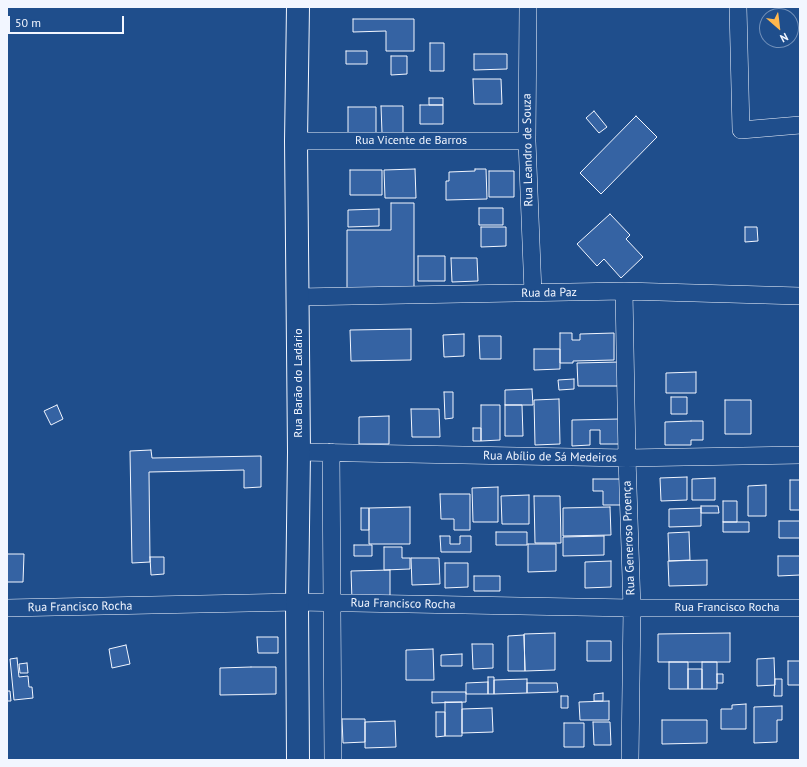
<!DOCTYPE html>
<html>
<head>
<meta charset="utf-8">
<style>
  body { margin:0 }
  #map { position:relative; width:807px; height:767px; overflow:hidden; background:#1f4e8c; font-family:"PT Sans",sans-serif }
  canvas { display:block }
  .frame { position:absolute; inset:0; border:8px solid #f2f6ff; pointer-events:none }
  .north { position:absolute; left:759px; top:8px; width:40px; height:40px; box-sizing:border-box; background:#1f4e8c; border:1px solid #7391ba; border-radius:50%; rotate:152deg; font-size:11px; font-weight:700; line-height:16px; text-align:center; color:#f2f6ff }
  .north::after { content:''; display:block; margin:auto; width:14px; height:18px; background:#ffb74d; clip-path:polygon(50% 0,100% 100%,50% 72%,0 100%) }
  .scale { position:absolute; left:8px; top:16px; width:116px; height:18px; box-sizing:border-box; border:2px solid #f2f6ff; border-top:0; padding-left:5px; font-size:12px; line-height:14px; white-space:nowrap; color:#f2f6ff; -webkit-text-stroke:3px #1f4e8c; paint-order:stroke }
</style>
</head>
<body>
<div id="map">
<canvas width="807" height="767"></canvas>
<div class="frame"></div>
<div class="north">N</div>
<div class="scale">50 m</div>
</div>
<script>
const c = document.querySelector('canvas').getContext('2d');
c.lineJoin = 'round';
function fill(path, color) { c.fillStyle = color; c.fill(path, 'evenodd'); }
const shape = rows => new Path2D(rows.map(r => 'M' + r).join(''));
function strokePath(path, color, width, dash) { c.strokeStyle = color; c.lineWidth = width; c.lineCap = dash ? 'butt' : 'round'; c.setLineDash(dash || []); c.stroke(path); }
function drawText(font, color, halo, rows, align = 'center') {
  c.font = font + ' "PT Sans",sans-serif'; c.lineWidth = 3; c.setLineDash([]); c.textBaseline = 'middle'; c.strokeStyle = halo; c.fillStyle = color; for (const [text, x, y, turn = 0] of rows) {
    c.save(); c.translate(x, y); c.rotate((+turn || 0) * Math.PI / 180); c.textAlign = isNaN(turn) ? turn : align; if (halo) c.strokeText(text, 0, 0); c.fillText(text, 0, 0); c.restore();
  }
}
const building = shape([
  [353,19,414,19,414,51,386,51,386,31,353,32,353,19],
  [430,43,444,43,444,71,430,71,430,43],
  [346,51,367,51,367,64,346,64,346,51],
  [474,54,507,54,507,69,474,70,474,54],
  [391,56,407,56,407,74,391,75,391,56],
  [473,79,501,79,502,104,474,104,473,79],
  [429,98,443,98,443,105,429,105,429,98],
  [420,105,443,105,443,124,420,124,420,105],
  [381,106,403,106,403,133,382,133,381,106],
  [348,107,376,107,376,136,348,136,348,107],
  [594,111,607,127,599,133,586,118,594,111],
  [636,116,657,137,601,194,580,173,636,116],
  [415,169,416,198,385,198,384,170,415,169],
  [475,169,486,169,487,199,446,200,446,181,449,181,449,172,475,171,475,169],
  [350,170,382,170,382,195,350,195,350,170],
  [489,171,514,171,514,197,489,197,489,171],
  [391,203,414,203,414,289,347,290,347,230,391,230,391,203],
  [479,208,503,208,503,225,479,225,479,208],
  [379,209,379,226,348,227,348,210,379,209],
  [610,214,630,235,626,239,643,257,621,278,604,259,597,266,577,244,610,214],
  [481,227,506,227,506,246,481,247,481,227],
  [745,227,757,227,758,241,745,242,745,227],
  [418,256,445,256,445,281,418,281,418,256],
  [451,258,477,258,478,281,452,282,451,258],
  [411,329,411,360,351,361,350,330,411,329],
  [560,333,572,333,572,340,580,340,580,334,614,333,614,360,573,361,573,363,560,363,560,333],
  [464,334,464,356,444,357,443,335,464,334],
  [479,336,501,336,501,359,480,359,479,336],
  [534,349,560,349,560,369,534,370,534,349],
  [620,362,621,386,578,386,577,363,620,362],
  [696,372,696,393,666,393,666,373,696,372],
  [574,379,574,389,559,390,558,380,574,379],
  [532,389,533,405,505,405,505,390,532,389],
  [444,392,453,392,453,418,445,419,444,392],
  [671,397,687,397,687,414,671,414,671,397],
  [559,399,560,444,535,445,534,400,559,399],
  [725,400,751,400,751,434,725,434,725,400],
  [57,405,63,419,51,425,44,411,57,405],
  [481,405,500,405,500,440,481,441,481,405],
  [505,405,522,405,523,436,505,436,505,405],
  [411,409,439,409,440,437,412,437,411,409],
  [389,416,389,444,359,444,359,417,389,416],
  [619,419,619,444,600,444,600,430,590,430,590,445,572,446,572,420,619,419],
  [691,421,703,421,703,440,691,440,691,445,665,445,665,422,691,421],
  [473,428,481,428,481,441,473,441,473,428],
  [151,450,152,458,261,456,261,487,244,488,244,470,149,472,150,562,132,563,130,451,151,450],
  [687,477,687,500,661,501,660,478,687,477],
  [715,478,715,500,692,500,692,479,715,478],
  [593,479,621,479,621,505,603,505,603,491,593,491,593,479],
  [790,480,800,480,800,510,790,510,790,480],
  [766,485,766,516,748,516,748,486,766,485],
  [498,487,498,522,473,522,472,488,498,487],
  [440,494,470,494,470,530,454,530,454,519,441,519,440,494],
  [529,495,529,524,502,524,501,496,529,495],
  [534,496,560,496,561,543,535,543,534,496],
  [723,501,737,501,737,522,723,522,723,501],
  [701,506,718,506,719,513,701,513,701,506],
  [410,507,410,544,369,544,369,508,410,507],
  [610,507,611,535,563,536,563,508,610,507],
  [361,508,369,508,369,530,361,530,361,508],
  [701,508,701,526,669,527,669,509,701,508],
  [779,521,800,521,800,538,779,538,779,521],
  [723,522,749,522,749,532,723,532,723,522],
  [496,532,527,532,527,545,496,545,496,532],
  [689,532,690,560,669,561,668,533,689,532],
  [440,536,450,536,450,544,460,544,460,536,471,536,471,552,441,552,440,536],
  [604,536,604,555,563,556,563,537,604,536],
  [528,544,556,544,556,571,528,572,528,544],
  [354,545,372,545,372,556,354,556,354,545],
  [384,547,402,547,402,558,410,558,410,569,384,570,384,547],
  [7,554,24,554,23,582,7,582,7,554],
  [778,556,800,556,800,575,778,576,778,556],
  [150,557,164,557,164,574,151,575,150,557],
  [411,558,439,558,440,584,412,585,411,558],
  [707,560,707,585,669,586,668,561,707,560],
  [611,561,611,587,585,588,585,562,611,561],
  [445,563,468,563,468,587,445,588,445,563],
  [390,570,390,599,352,600,351,571,390,570],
  [474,576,500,576,500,591,474,591,474,576],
  [555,633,555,670,525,671,524,634,555,633],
  [730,633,730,662,658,662,658,634,730,633],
  [524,635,525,671,508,671,508,636,524,635],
  [257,637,278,637,278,653,258,653,257,637],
  [587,641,611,641,611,661,587,661,587,641],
  [472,644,493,644,493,668,473,669,472,644],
  [126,645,130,664,112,668,109,649,126,645],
  [433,649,434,680,406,680,406,650,433,649],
  [462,654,462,666,441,666,441,655,462,654],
  [17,658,19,677,28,676,29,687,32,687,33,698,14,700,10,659,17,658],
  [774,658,775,685,757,686,757,659,774,658],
  [788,661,800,661,800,685,788,685,788,661],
  [669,662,688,662,688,689,669,689,669,662],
  [702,662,717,662,717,689,702,689,702,662],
  [27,663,28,673,20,673,19,664,27,663],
  [251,667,276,667,276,694,220,695,220,668,251,667],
  [688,669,702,669,702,689,688,689,688,669],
  [717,674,723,674,723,683,717,683,717,674],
  [488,677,494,677,494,694,488,694,488,677],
  [527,679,527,693,494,694,494,680,527,679],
  [775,679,782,679,782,696,774,696,775,679],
  [488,682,488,694,466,694,466,683,488,682],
  [527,683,557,683,558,692,527,693,527,683],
  [7,691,10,691,11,701,7,701,7,691],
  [432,692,466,692,466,702,432,703,432,692],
  [603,693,603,701,594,701,594,694,603,693],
  [561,696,568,696,568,708,561,708,561,696],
  [609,701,609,720,580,720,579,702,609,701],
  [445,702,462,702,462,736,445,736,445,702],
  [746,704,746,729,721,729,721,709,732,709,732,705,746,704],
  [782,706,782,720,777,720,777,742,754,743,754,707,782,706],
  [492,708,493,732,462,733,462,709,492,708],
  [436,712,445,712,445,736,436,737,436,712],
  [342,719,365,719,365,742,343,743,342,719],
  [662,720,707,720,707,743,662,744,662,720],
  [395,721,396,747,365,748,365,722,395,721],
  [593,722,610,722,611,745,594,745,593,722],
  [564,723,584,723,584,747,564,747,564,723]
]);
fill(building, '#3563a3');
strokePath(building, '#f2f6ff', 1);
const minor = shape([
  [528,7,527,141,533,293],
  [738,7,741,130,800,125],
  [296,141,527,141],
  [624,291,627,458,632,608,630,760],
  [298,297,624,291,800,296],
  [299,452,627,458,800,455],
  [331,452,333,760],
  [7,608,297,602,632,608,800,608]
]);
const major = shape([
  [298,7,296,141,299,452,297,602,298,760]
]);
strokePath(minor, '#f2f6ff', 18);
strokePath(major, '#f2f6ff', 24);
strokePath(minor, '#1f4e8c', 17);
strokePath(major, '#1f4e8c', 22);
drawText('12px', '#f2f6ff', '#1f4e8c', [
  ["Rua Vicente de Barros",411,141],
  ["Rua Leandro de Souza",528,150,-91],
  ["Rua da Paz",549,293,-1],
  ["Rua Barão do Ladário",299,383,-90],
  ["Rua Abílio de Sá Medeiros",550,457,1],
  ["Rua Generoso Proença",629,538,-92],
  ["Rua Francisco Rocha",403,604,1],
  ["Rua Francisco Rocha",80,607,-1],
  ["Rua Francisco Rocha",727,608]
]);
</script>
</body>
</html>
